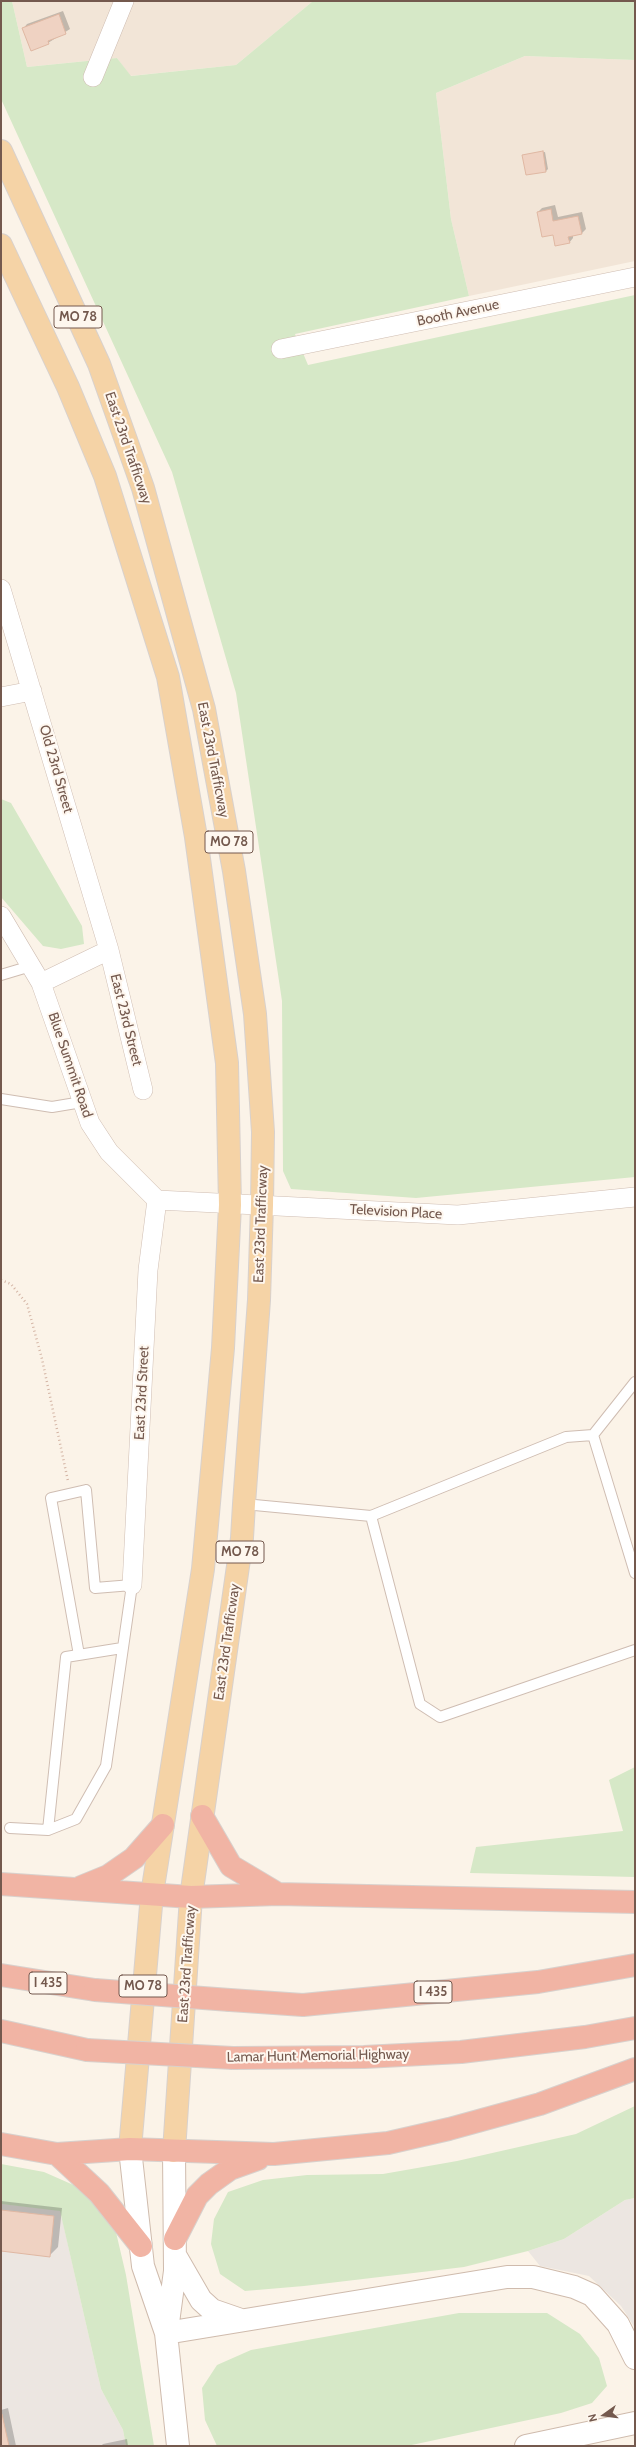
<!DOCTYPE html>
<html>
<head>
<meta charset="utf-8">
<style>
  body { margin:0 }
  #map { position:relative; width:636px; height:2447px; overflow:hidden; background:#fbf3e8; font-family:Cabin,sans-serif }
  canvas { display:block }
  .frame { position:absolute; inset:0; border:2px solid #74594e; pointer-events:none }
  .north { position:absolute; left:584px; top:2395px; width:40px; height:40px; -webkit-text-stroke:3px #fef7ef; paint-order:stroke; rotate:256deg; font-size:11px; font-weight:700; line-height:16px; text-align:center; color:#74594e }
  .north::after { content:''; display:block; margin:auto; width:14px; height:18px; background:#74594e; clip-path:polygon(50% 0,100% 100%,50% 72%,0 100%) }
</style>
</head>
<body>
<div id="map">
<canvas width="636" height="2447"></canvas>
<div class="frame"></div>
<div class="north">N</div>
</div>
<script>
const c = document.querySelector('canvas').getContext('2d');
c.lineJoin = 'round';
function fill(path, color) { c.fillStyle = color; c.fill(path, 'evenodd'); }
const shape = rows => new Path2D(rows.map(r => 'M' + r).join(''));
function strokePath(path, color, width, dash) { c.strokeStyle = color; c.lineWidth = width; c.lineCap = dash ? 'butt' : 'round'; c.setLineDash(dash || []); c.stroke(path); }
function drawText(font, color, halo, rows, align = 'center') {
  c.font = font + ' Cabin,sans-serif'; c.lineWidth = 4; c.setLineDash([]); c.textBaseline = 'middle'; c.strokeStyle = halo; c.fillStyle = color; for (const [text, x, y, turn = 0] of rows) {
    c.save(); c.translate(x, y); c.rotate((+turn || 0) * Math.PI / 180); c.textAlign = isNaN(turn) ? turn : align; if (halo) c.strokeText(text, 0, 0); c.fillText(text, 0, 0); c.restore();
  }
}
fill(shape([
  [12,1,313,1,236,65,130,76,117,58,27,67],
  [525,56,635,60,635,261,469,296,451,219,436,93]
]), '#f2e5d7');
fill(shape([
  [635,2198,635,2328,621,2306,589,2276,540,2266,528,2251,564,2239,625,2200],
  [1,2204,60,2210,101,2389,123,2430,126,2446,1,2446]
]), '#ece6e1');
fill(shape([
  [1,1,12,1,27,67,117,58,131,76,236,65,313,1,635,1,635,60,525,56,436,93,451,219,469,296,295,334,308,365,635,295,635,1177,416,1198,291,1189,283,1171,282,1001,236,693,172,472,1,99],
  [1,799,11,803,82,926,84,944,61,949,43,946,1,897],
  [635,1767,635,1877,470,1873,476,1847,623,1831,609,1780],
  [635,2106,635,2198,625,2200,564,2239,528,2251,464,2267,304,2286,245,2291,220,2274,211,2244,214,2219,228,2192,263,2180,307,2175,383,2174,457,2161,576,2134],
  [1,2164,44,2172,78,2187,95,2200,115,2228,126,2275,154,2446,126,2446,123,2430,101,2389,60,2211,1,2204],
  [459,2313,547,2313,580,2334,599,2358,607,2386,592,2403,561,2413,407,2446,217,2446,205,2420,202,2388,217,2365,251,2350]
]), '#d6e8c7');
fill(shape([
  [63,11,70,29,48,43,23,29,27,24],
  [545,152,548,169,546,171,523,155],
  [555,205,558,217,582,212,586,229,581,234,573,235,573,238,569,243,554,233,538,212,542,208],
  [1,2201,62,2208,58,2247,49,2256,1,2250],
  [8,2408,16,2446,1,2446,1,2410],
  [127,2439,128,2446,101,2446,103,2444]
]), '#0003');
const building = shape([
  [59,14,66,34,48,41,49,44,31,51,22,28,59,14],
  [543,151,546,172,526,175,522,155,543,151],
  [551,209,553,221,578,216,582,234,568,237,570,243,555,246,553,235,542,237,537,212,551,209],
  [1,2210,54,2216,50,2257,1,2251,1,2210],
  [1,2414,2,2414,9,2446,1,2446,1,2414]
]);
fill(building, '#efd2c2');
strokePath(building, '#e0b8a3', 1);
const lane = shape([
  [1,975,31,966],
  [1,1099,52,1107,82,1102],
  [593,1435,635,1382],
  [244,1504,371,1516,566,1437,593,1435,635,1573],
  [371,1516,420,1704,440,1717,635,1650],
  [10,1828,48,1830,76,1819,106,1766,132,1585,95,1588,86,1490,51,1498,79,1655],
  [48,1830,66,1657,122,1648]
]);
const street = shape([
  [93,77,124,1],
  [281,349,635,277],
  [1,589,109,950,143,1090],
  [1,697,32,691],
  [1,916,41,983,90,1123,109,1152,157,1200],
  [41,983,109,950],
  [157,1200,458,1215,635,1197],
  [132,1585,148,1270,157,1200]
]);
const secondary = shape([
  [130,2149,143,2266,166,2333,178,2446],
  [175,2255,201,2300,212,2310,241,2320],
  [167,2330,175,2271,174,2151],
  [166,2333,507,2277,533,2277,574,2287,592,2295,618,2324,635,2358],
  [526,2446,635,2423]
]);
const primary = shape([
  [1,151,99,364,143,488,204,709,234,871,255,1014,263,1132,262,1205,259,1300,244,1504,242,1538,191,1897,174,2151],
  [1,245,68,387,105,476,168,677,196,837,227,1063,230,1205,223,1348,203,1569,152,1894,130,2149]
]);
const highway = shape([
  [202,1816,231,1866,278,1894],
  [1,1884,191,1897,278,1894,635,1902],
  [81,1887,108,1876,134,1858,163,1825],
  [1,1975,95,1990],
  [230,2000,303,2005,538,1982,635,1965],
  [1,2031,87,2050],
  [233,2058,364,2057,461,2052,585,2037,635,2028],
  [1,2144,57,2154,130,2149,274,2154,388,2143,449,2129,540,2104,635,2069],
  [57,2154,99,2193,141,2246],
  [175,2239,197,2196,209,2184,230,2169,258,2159]
]);
strokePath(lane, '#cfbdb2', 12);
strokePath(street, '#cfbdb2', 20);
strokePath(secondary, '#cfbbad', 24);
strokePath(primary, '#d8d1cd', 24);
strokePath(highway, '#d8d1cd', 24);
strokePath(shape([
  [1,1280,11,1284,27,1304,42,1359,68,1481]
]), '#d4b5a5', 2.5, [1, 3]);
strokePath(lane, '#fff', 10);
strokePath(street, '#fff', 19);
strokePath(secondary, '#fff', 22);
strokePath(primary, '#f5d3a6', 22);
strokePath(highway, '#f1b4a4', 22);
const highwayBridge = shape([
  [95,1990,230,2000],
  [87,2050,233,2058]
]);
strokePath(highwayBridge, '#d8d1cd', 24, []);
strokePath(highwayBridge, '#f1b4a4', 22);
for (const [x, y, w] of [
  [78,317,48],
  [229,842,48],
  [240,1552,48],
  [48,1983,38],
  [143,1986,48],
  [433,1992,38]
]) { const box = new Path2D(); box.roundRect(x - w / 2, y - 11, w, 22, 3); c.fillStyle = '#fef7ef'; c.fill(box); strokePath(box, '#74594e', 1); }
drawText('bold 13px', '#74594e', null, [
  ["MO 78",78,317],
  ["MO 78",229,842],
  ["MO 78",240,1552],
  ["I 435",48,1983],
  ["MO 78",143,1986],
  ["I 435",433,1992]
]);
drawText('14px', '#74594e', '#fef7ef', [
  ["Booth Avenue",458,313,-12],
  ["East 23rd Trafficway",128,448,71],
  ["East 23rd Trafficway",213,760,79],
  ["Old 23rd Street",56,769,74],
  ["East 23rd Street",126,1020,76],
  ["Blue Summit Road",70,1065,71],
  ["Television Place",396,1212,3],
  ["East 23rd Trafficway",261,1224,-88],
  ["East 23rd Street",142,1393,-87],
  ["East 23rd Trafficway",227,1642,-82],
  ["East 23rd Trafficway",187,1964,-86],
  ["Lamar Hunt Memorial Highway",318,2056,-1]
]);
</script>
</body>
</html>
